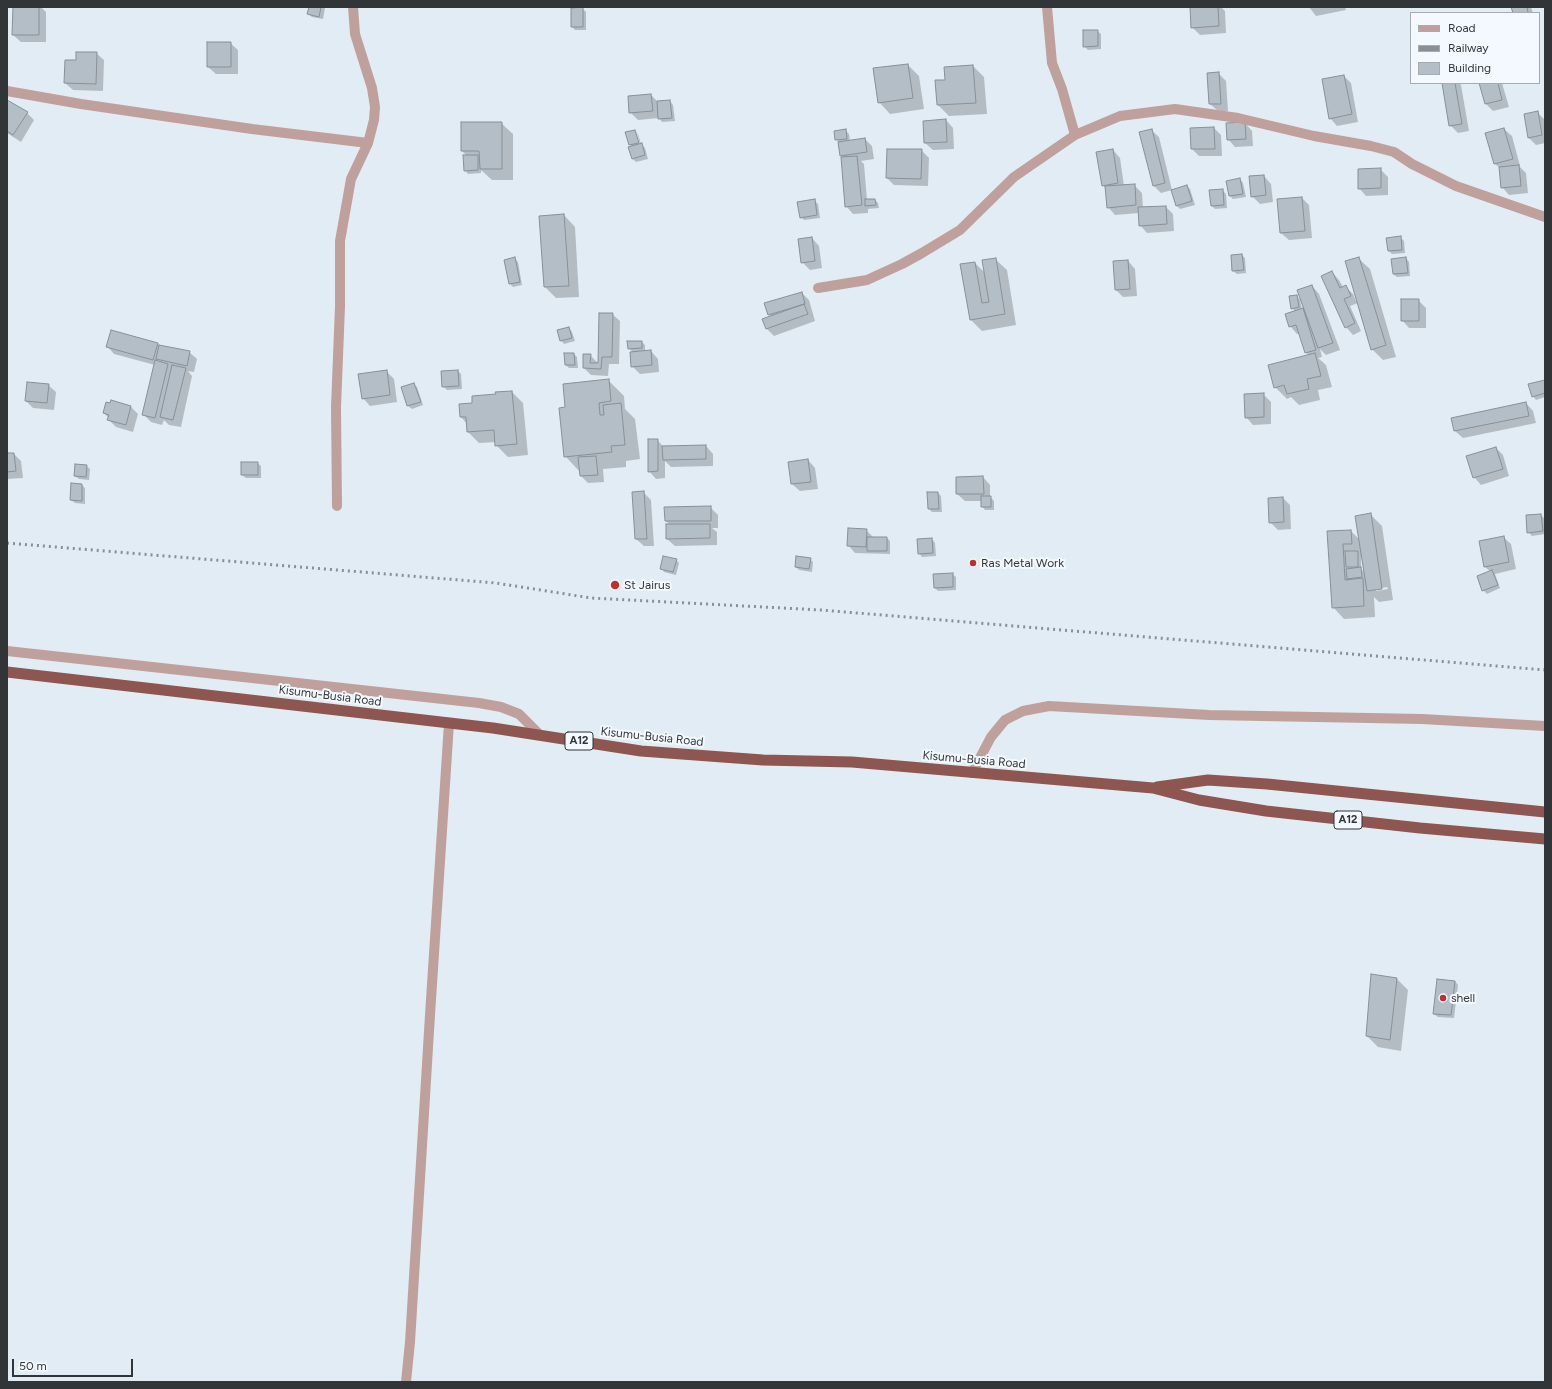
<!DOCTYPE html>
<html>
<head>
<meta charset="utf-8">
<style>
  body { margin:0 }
  #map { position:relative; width:1552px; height:1389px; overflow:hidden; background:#e2ecf4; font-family:Figtree,sans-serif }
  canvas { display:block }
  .frame { position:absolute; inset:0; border:8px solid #313538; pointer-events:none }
  .legend { position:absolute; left:1410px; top:12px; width:130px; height:72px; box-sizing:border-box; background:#f3f9fe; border:1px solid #a5abaf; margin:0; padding:5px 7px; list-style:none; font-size:12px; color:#313538 }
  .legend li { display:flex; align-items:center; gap:8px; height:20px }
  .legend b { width:20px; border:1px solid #a5abaf }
  .scale { position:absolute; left:12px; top:1359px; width:121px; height:18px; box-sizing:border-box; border:2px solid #313538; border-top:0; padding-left:5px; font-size:12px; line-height:14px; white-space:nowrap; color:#313538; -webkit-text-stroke:3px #f3f9fe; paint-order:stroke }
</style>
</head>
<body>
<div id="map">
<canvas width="1552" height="1389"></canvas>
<div class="frame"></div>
<ul class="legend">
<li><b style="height:5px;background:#bfa09d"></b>Road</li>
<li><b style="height:5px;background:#888f95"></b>Railway</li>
<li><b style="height:11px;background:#b4bec6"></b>Building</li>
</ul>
<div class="scale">50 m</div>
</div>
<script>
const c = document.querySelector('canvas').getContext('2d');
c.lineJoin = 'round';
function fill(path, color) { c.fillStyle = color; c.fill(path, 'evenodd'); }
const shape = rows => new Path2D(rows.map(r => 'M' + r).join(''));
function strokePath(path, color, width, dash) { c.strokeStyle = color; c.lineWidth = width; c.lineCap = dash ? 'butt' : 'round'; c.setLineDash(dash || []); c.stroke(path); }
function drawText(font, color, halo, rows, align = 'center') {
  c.font = font + ' Figtree,sans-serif'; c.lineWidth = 4; c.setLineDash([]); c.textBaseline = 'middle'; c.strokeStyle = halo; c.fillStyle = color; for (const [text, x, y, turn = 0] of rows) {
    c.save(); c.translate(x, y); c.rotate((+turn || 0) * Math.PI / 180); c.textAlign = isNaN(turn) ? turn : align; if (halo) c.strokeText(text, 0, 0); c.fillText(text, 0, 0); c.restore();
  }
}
fill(shape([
  [14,7,41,7,46,12,46,42,21,42,13,35],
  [310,7,324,7,325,8,323,19,312,17,308,14],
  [1191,7,1221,7,1225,11,1226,33,1200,35,1192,27],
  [1309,7,1345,7,1346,10,1316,16],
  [1512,7,1531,7,1533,13,1514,13],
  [582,8,586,12,586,30,575,30,572,27],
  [1097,31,1101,34,1101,49,1088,50,1084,46],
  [230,43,238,50,238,74,216,74,208,67],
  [96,53,104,60,103,91,73,90,65,83,77,61],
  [908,65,919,76,924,109,890,114,879,102],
  [973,66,984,77,987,114,949,116,938,105,946,81],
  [1218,73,1226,81,1228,111,1218,111,1210,104],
  [1344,76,1351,83,1358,122,1337,126,1330,118],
  [1443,83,1459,83,1461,85,1469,131,1458,133,1450,125],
  [1480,83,1502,83,1509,107,1493,111,1486,104],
  [651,95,658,102,670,101,673,105,675,121,662,122,659,118,638,120,630,112],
  [7,101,27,113,34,120,21,142,7,133],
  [1537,112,1545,120,1545,143,1536,145,1529,138],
  [946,120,953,128,954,149,933,150,925,143],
  [501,123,513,134,513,180,492,180,481,170,481,173,468,174,465,170,467,156,462,151],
  [1245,123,1252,131,1253,146,1235,147,1228,139],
  [1214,128,1221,135,1222,156,1199,156,1192,149,1191,129],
  [1504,129,1512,136,1520,166,1519,166,1526,173,1528,193,1509,195,1502,187,1500,168,1495,164,1487,134],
  [845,130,849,134,850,141,865,139,872,146,874,159,861,161,864,164,867,200,875,200,878,203,879,208,868,209,868,213,853,214,846,206,842,157,835,132],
  [1151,130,1159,137,1172,190,1161,193,1154,186],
  [635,131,638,134,641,144,645,148,648,159,636,162,633,159,630,148,632,147,630,144],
  [635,133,637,133,641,147,639,148],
  [921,150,929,158,928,186,894,185,887,178],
  [1113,150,1120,158,1124,186,1134,185,1142,193,1143,208,1166,207,1173,214,1174,231,1147,233,1140,225,1139,213,1115,215,1108,207,1106,189,1103,185],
  [1380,169,1388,177,1388,195,1366,196,1359,188],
  [1264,176,1271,184,1273,202,1260,204,1252,196],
  [1240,179,1243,183,1246,197,1233,199,1230,196],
  [1187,186,1190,189,1195,205,1180,209,1177,206,1172,190],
  [1222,190,1226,194,1227,208,1215,209,1212,206],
  [1302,198,1309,205,1312,238,1289,240,1281,233],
  [814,200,818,204,820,218,804,220,801,217],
  [564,215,575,227,579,297,556,298,545,287],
  [1400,237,1404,241,1405,253,1392,254,1389,251],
  [812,238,819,246,822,268,810,270,802,262],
  [1242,255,1245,258,1246,273,1237,274,1233,271],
  [1358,258,1370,269,1396,357,1383,360,1372,349,1358,303,1350,306,1361,331,1353,335,1346,327,1332,272,1339,280,1343,287,1345,286,1353,294,1356,301,1358,301],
  [1406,258,1409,262,1410,276,1397,277,1393,274],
  [515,259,518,262,522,285,513,287,510,284],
  [995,259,1007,270,1016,325,982,331,971,320,975,263,986,274],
  [1128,261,1135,269,1137,296,1123,297,1116,290],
  [1312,286,1319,294,1340,350,1326,355,1320,349,1322,357,1318,358,1326,365,1332,387,1318,390,1320,400,1299,405,1291,397,1287,399,1275,387,1309,356,1306,352,1300,333,1297,334,1290,326,1296,312,1292,308,1297,296,1300,300,1302,310,1305,309],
  [802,293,809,300,815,321,774,336,767,329,771,317,769,314],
  [1418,300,1426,308,1426,328,1409,328,1402,320],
  [612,314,620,321,619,364,609,364,608,376,591,375,584,368,590,355,599,364],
  [569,328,572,332,575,341,564,344,561,340],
  [642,342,645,345,645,352,651,351,658,359,659,372,640,374,632,366,633,353,629,348],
  [157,344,160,346,189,352,197,359,194,372,188,371,192,376,181,427,169,425,164,420,162,425,151,422,143,414,155,365,114,354,107,346],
  [574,354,577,357,578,368,569,368,566,365],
  [386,371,394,379,397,402,370,406,363,398],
  [458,371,461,374,462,389,447,390,443,386],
  [608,380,624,396,625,409,635,419,640,459,626,461,626,467,603,469,604,482,588,483,581,476,580,472,565,456,566,408],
  [1545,382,1545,397,1536,400,1533,396],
  [414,384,417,387,423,405,412,409,408,406],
  [48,385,56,392,54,410,33,408,26,401],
  [512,392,523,403,528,455,508,457,496,445,496,442,479,443,468,432,467,424,461,417,473,403],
  [1263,394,1271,402,1271,424,1253,425,1246,417],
  [1526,403,1533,411,1536,423,1463,438,1455,431,1453,418],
  [111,405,131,407,138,414,133,432,116,427,108,419,109,418,104,413],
  [657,440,664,447,706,446,713,454,713,466,671,467,665,461,665,478,656,479,649,471],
  [1496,448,1503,455,1509,476,1481,485,1474,477],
  [7,454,14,454,21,461,23,478,7,479],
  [808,460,815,468,818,489,800,491,792,484],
  [257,463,261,466,261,478,246,478,242,475],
  [86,466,90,469,89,480,79,479,75,476],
  [983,477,990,485,990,497,994,501,994,510,985,510,982,506,982,501,965,501,957,494],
  [82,485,85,488,85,504,75,503,71,500],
  [643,492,651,500,654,546,644,546,636,539],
  [938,493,941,496,942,512,932,512,929,509],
  [1283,498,1290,505,1291,529,1278,530,1270,522],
  [710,507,718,515,718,528,712,528,717,532,717,545,675,546,667,539,670,525,666,521],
  [1370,514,1382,526,1393,600,1379,602,1374,597,1375,617,1344,619,1333,607,1328,532,1351,531,1360,540],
  [1361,557,1363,557,1365,573,1361,569],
  [1387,587,1388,589,1376,591,1376,589],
  [1541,515,1544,518,1545,534,1532,536,1528,532],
  [866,530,874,538,887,538,890,541,890,554,855,553,848,545],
  [1503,537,1511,544,1516,569,1495,574,1500,588,1487,594,1483,590,1491,572,1485,567],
  [932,539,935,543,936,556,922,557,919,553],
  [810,559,813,562,812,572,799,570,796,567],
  [676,560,679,563,676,575,664,572,661,568],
  [952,574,956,577,956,590,938,591,935,588],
  [1372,975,1397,979,1408,990,1401,1051,1378,1047,1367,1036],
  [1455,981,1458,985,1454,1018,1438,1017,1434,1014]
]), '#0003');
const building = shape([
  [13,7,39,7,39,35,12,35,13,7],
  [309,7,321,7,319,17,307,14,309,7],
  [583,7,583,27,571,27,571,8,583,7],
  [1190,7,1218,7,1219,26,1191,28,1190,7],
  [1511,7,1527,7,1528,13,1513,13,1511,7],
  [1083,30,1098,30,1098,46,1083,47,1083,30],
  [207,42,231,42,231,67,207,67,207,42],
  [76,52,97,52,96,84,64,83,65,60,76,60,76,52],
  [908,64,913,98,878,103,873,68,908,64],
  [973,65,976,103,937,105,935,80,945,80,944,67,973,65],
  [1219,72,1221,104,1209,104,1207,73,1219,72],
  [1344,75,1352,114,1329,119,1322,79,1344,75],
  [1442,83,1455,83,1462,124,1449,126,1442,83],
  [1479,83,1498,83,1502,100,1485,104,1479,83],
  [651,94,653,111,629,113,628,96,651,94],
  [7,100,28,112,13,135,7,131,7,100],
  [670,100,672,118,658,119,657,101,670,100],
  [1538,111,1542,135,1528,138,1524,114,1538,111],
  [946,119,947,142,924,143,923,121,946,119],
  [461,122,502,122,502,169,480,169,479,151,461,151,461,122],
  [1245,122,1246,139,1227,140,1226,123,1245,122],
  [1214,127,1215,149,1191,149,1190,128,1214,127],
  [1504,128,1513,159,1494,164,1485,133,1504,128],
  [846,129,847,139,835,140,834,131,846,129],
  [1152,129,1165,183,1153,186,1139,132,1152,129],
  [635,130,639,143,629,145,625,132,635,130],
  [865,138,867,152,840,156,838,142,865,138],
  [642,143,645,155,632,159,628,147,642,143],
  [887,149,922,149,921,179,886,178,887,149],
  [1113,149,1118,183,1102,186,1096,152,1113,149],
  [463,155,478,155,478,170,464,171,463,155],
  [857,156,862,205,845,207,841,157,857,156],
  [1519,165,1521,186,1501,188,1499,167,1519,165],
  [1381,168,1381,188,1358,189,1358,169,1381,168],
  [1264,175,1266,195,1251,197,1249,176,1264,175],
  [1240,178,1243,194,1229,196,1226,181,1240,178],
  [1135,184,1136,205,1107,208,1105,186,1135,184],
  [1187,185,1192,201,1176,206,1171,190,1187,185],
  [1223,189,1224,205,1211,206,1209,190,1223,189],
  [1302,197,1305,231,1280,233,1277,199,1302,197],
  [815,199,817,215,800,218,797,202,815,199],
  [865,199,875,199,876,205,865,206,865,199],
  [1166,206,1167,224,1139,226,1138,207,1166,206],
  [564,214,569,286,544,287,539,216,564,214],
  [1401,236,1402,250,1388,251,1386,238,1401,236],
  [812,237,815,261,801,263,798,239,812,237],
  [1242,254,1244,270,1232,271,1231,255,1242,254],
  [515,257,520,282,509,284,504,260,515,257],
  [1359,257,1386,345,1371,350,1345,261,1359,257],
  [1406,257,1408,273,1393,274,1391,259,1406,257],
  [996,258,1005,314,970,320,960,264,975,262,982,303,989,302,982,260,996,258],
  [1128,260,1130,289,1115,290,1113,261,1128,260],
  [1332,271,1340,288,1346,285,1351,296,1344,299,1355,323,1345,328,1321,276,1332,271],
  [1312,285,1333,343,1318,348,1297,290,1312,285],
  [802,292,805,304,768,315,764,303,802,292],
  [1297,295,1299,307,1291,309,1289,296,1297,295],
  [1401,299,1419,299,1419,321,1401,321,1401,299],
  [804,304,808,314,766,329,762,319,804,304],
  [1303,308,1316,350,1305,353,1296,325,1289,327,1285,314,1303,308],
  [599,313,613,313,612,357,602,357,601,369,583,368,583,354,591,354,590,363,598,363,599,313],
  [569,327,572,338,560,341,557,330,569,327],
  [111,330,158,343,153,360,106,347,111,330],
  [627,341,642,341,642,348,628,349,627,341],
  [159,345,190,351,187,366,156,359,159,345],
  [651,350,652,365,631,367,630,352,651,350],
  [564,353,574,353,575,365,565,365,564,353],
  [1315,353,1321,376,1307,379,1309,389,1287,394,1284,385,1274,388,1268,365,1315,353],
  [155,360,168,364,155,418,142,415,155,360],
  [172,365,186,368,173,420,160,417,172,365],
  [387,370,390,395,362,399,358,374,387,370],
  [458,370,459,386,442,387,441,371,458,370],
  [609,379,611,401,599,403,600,415,604,415,603,405,621,403,625,445,611,446,612,452,564,457,559,408,565,407,563,384,609,379],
  [1545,380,1545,393,1532,397,1528,384,1545,380],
  [27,382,49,384,47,403,25,401,27,382],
  [414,383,421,402,407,406,401,387,414,383],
  [512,391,517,444,495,446,494,430,467,432,466,417,460,417,459,404,472,403,472,396,496,394,495,392,512,391],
  [1264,393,1264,417,1245,418,1244,394,1264,393],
  [111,400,131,406,126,425,107,420,109,415,103,413,106,402,110,403,111,400],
  [1526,402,1529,416,1454,431,1451,418,1526,402],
  [648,439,658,439,658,471,648,472,648,439],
  [706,445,706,459,663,460,662,446,706,445],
  [1496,447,1503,469,1473,478,1466,456,1496,447],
  [7,453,14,453,16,471,7,472,7,453],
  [596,456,598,475,580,476,578,457,596,456],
  [808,459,811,482,791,484,788,462,808,459],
  [241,462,258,462,258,475,241,475,241,462],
  [75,464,87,465,86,477,74,476,75,464],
  [983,476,984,494,956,494,956,477,983,476],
  [71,483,82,484,82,501,70,500,71,483],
  [644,491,647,539,635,539,632,492,644,491],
  [927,492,938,492,939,509,928,509,927,492],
  [981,496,991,496,991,507,981,507,981,496],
  [1283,497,1284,522,1269,523,1268,498,1283,497],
  [711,506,711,521,665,521,664,507,711,506],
  [1371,513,1382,589,1367,591,1355,516,1371,513],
  [1541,514,1543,531,1527,533,1526,515,1541,514],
  [666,524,710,524,710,538,666,539,666,524],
  [848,528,867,529,866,547,847,546,848,528],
  [1351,530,1352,544,1343,544,1345,580,1363,578,1364,606,1332,608,1327,531,1351,530],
  [1504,536,1509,562,1484,567,1479,541,1504,536],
  [867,537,887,537,887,551,867,551,867,537],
  [932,538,933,553,918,554,917,539,932,538],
  [1345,551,1358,551,1358,567,1346,567,1345,551],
  [663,556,677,559,673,572,660,569,663,556],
  [796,556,811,558,809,569,795,567,796,556],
  [1361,567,1362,577,1347,579,1346,569,1361,567],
  [1492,570,1498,585,1482,591,1477,576,1492,570],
  [953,573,953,587,934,588,933,574,953,573],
  [1371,974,1397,978,1390,1040,1366,1036,1371,974],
  [1437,979,1455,981,1451,1015,1433,1014,1437,979]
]);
fill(building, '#b4bec6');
strokePath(building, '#879098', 1);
strokePath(shape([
  [1047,7,1052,63,1062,89,1075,135],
  [7,91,81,104,163,116,252,129,368,143],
  [818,288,867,280,902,264,922,253,960,230,1014,177,1075,135,1120,116,1175,109,1238,118,1314,136,1371,146,1394,152,1412,164,1456,186,1545,217],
  [337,506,336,407,340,306,340,241,351,179,368,143,374,120,375,107,372,88,355,34,353,7],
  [7,651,479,703,501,707,519,714,539,734],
  [406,1382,410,1342,430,1015,449,723]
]), '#bfa09d', 10);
strokePath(shape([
  [972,773,991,737,1005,720,1023,711,1049,706,1209,715,1422,719,1545,726]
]), '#bfa09d', 10);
strokePath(shape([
  [7,672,493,728,641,751,763,760,852,762,1153,788,1199,800,1266,811,1420,828,1545,839],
  [1157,787,1208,780,1267,784,1545,812]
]), '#8e5650', 11);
strokePath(shape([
  [7,543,496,583,591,598,821,610,1545,670]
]), '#888f95', 3, [2, 4]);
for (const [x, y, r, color] of [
  [973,563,4,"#bf302f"],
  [615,585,5,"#bf302f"],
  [1443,998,4,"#bf302f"]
]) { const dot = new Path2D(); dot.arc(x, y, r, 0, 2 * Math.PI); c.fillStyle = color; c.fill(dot); strokePath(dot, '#f3f9fe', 1.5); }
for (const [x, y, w] of [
  [579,741,28],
  [1348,820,28]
]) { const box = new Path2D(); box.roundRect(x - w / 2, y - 9, w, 18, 3); c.fillStyle = '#f3f9fe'; c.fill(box); strokePath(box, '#313538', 1); }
drawText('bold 11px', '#313538', null, [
  ["A12",579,741],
  ["A12",1348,820]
]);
drawText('12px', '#313538', '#f3f9fe', [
  ["Ras Metal Work",981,563],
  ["St Jairus",624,585],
  ["shell",1451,998]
], 'left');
drawText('12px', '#313538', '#f3f9fe', [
  ["Kisumu-Busia Road",330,696,7],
  ["Kisumu-Busia Road",652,737,6],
  ["Kisumu-Busia Road",974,760,5]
]);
</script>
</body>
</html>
